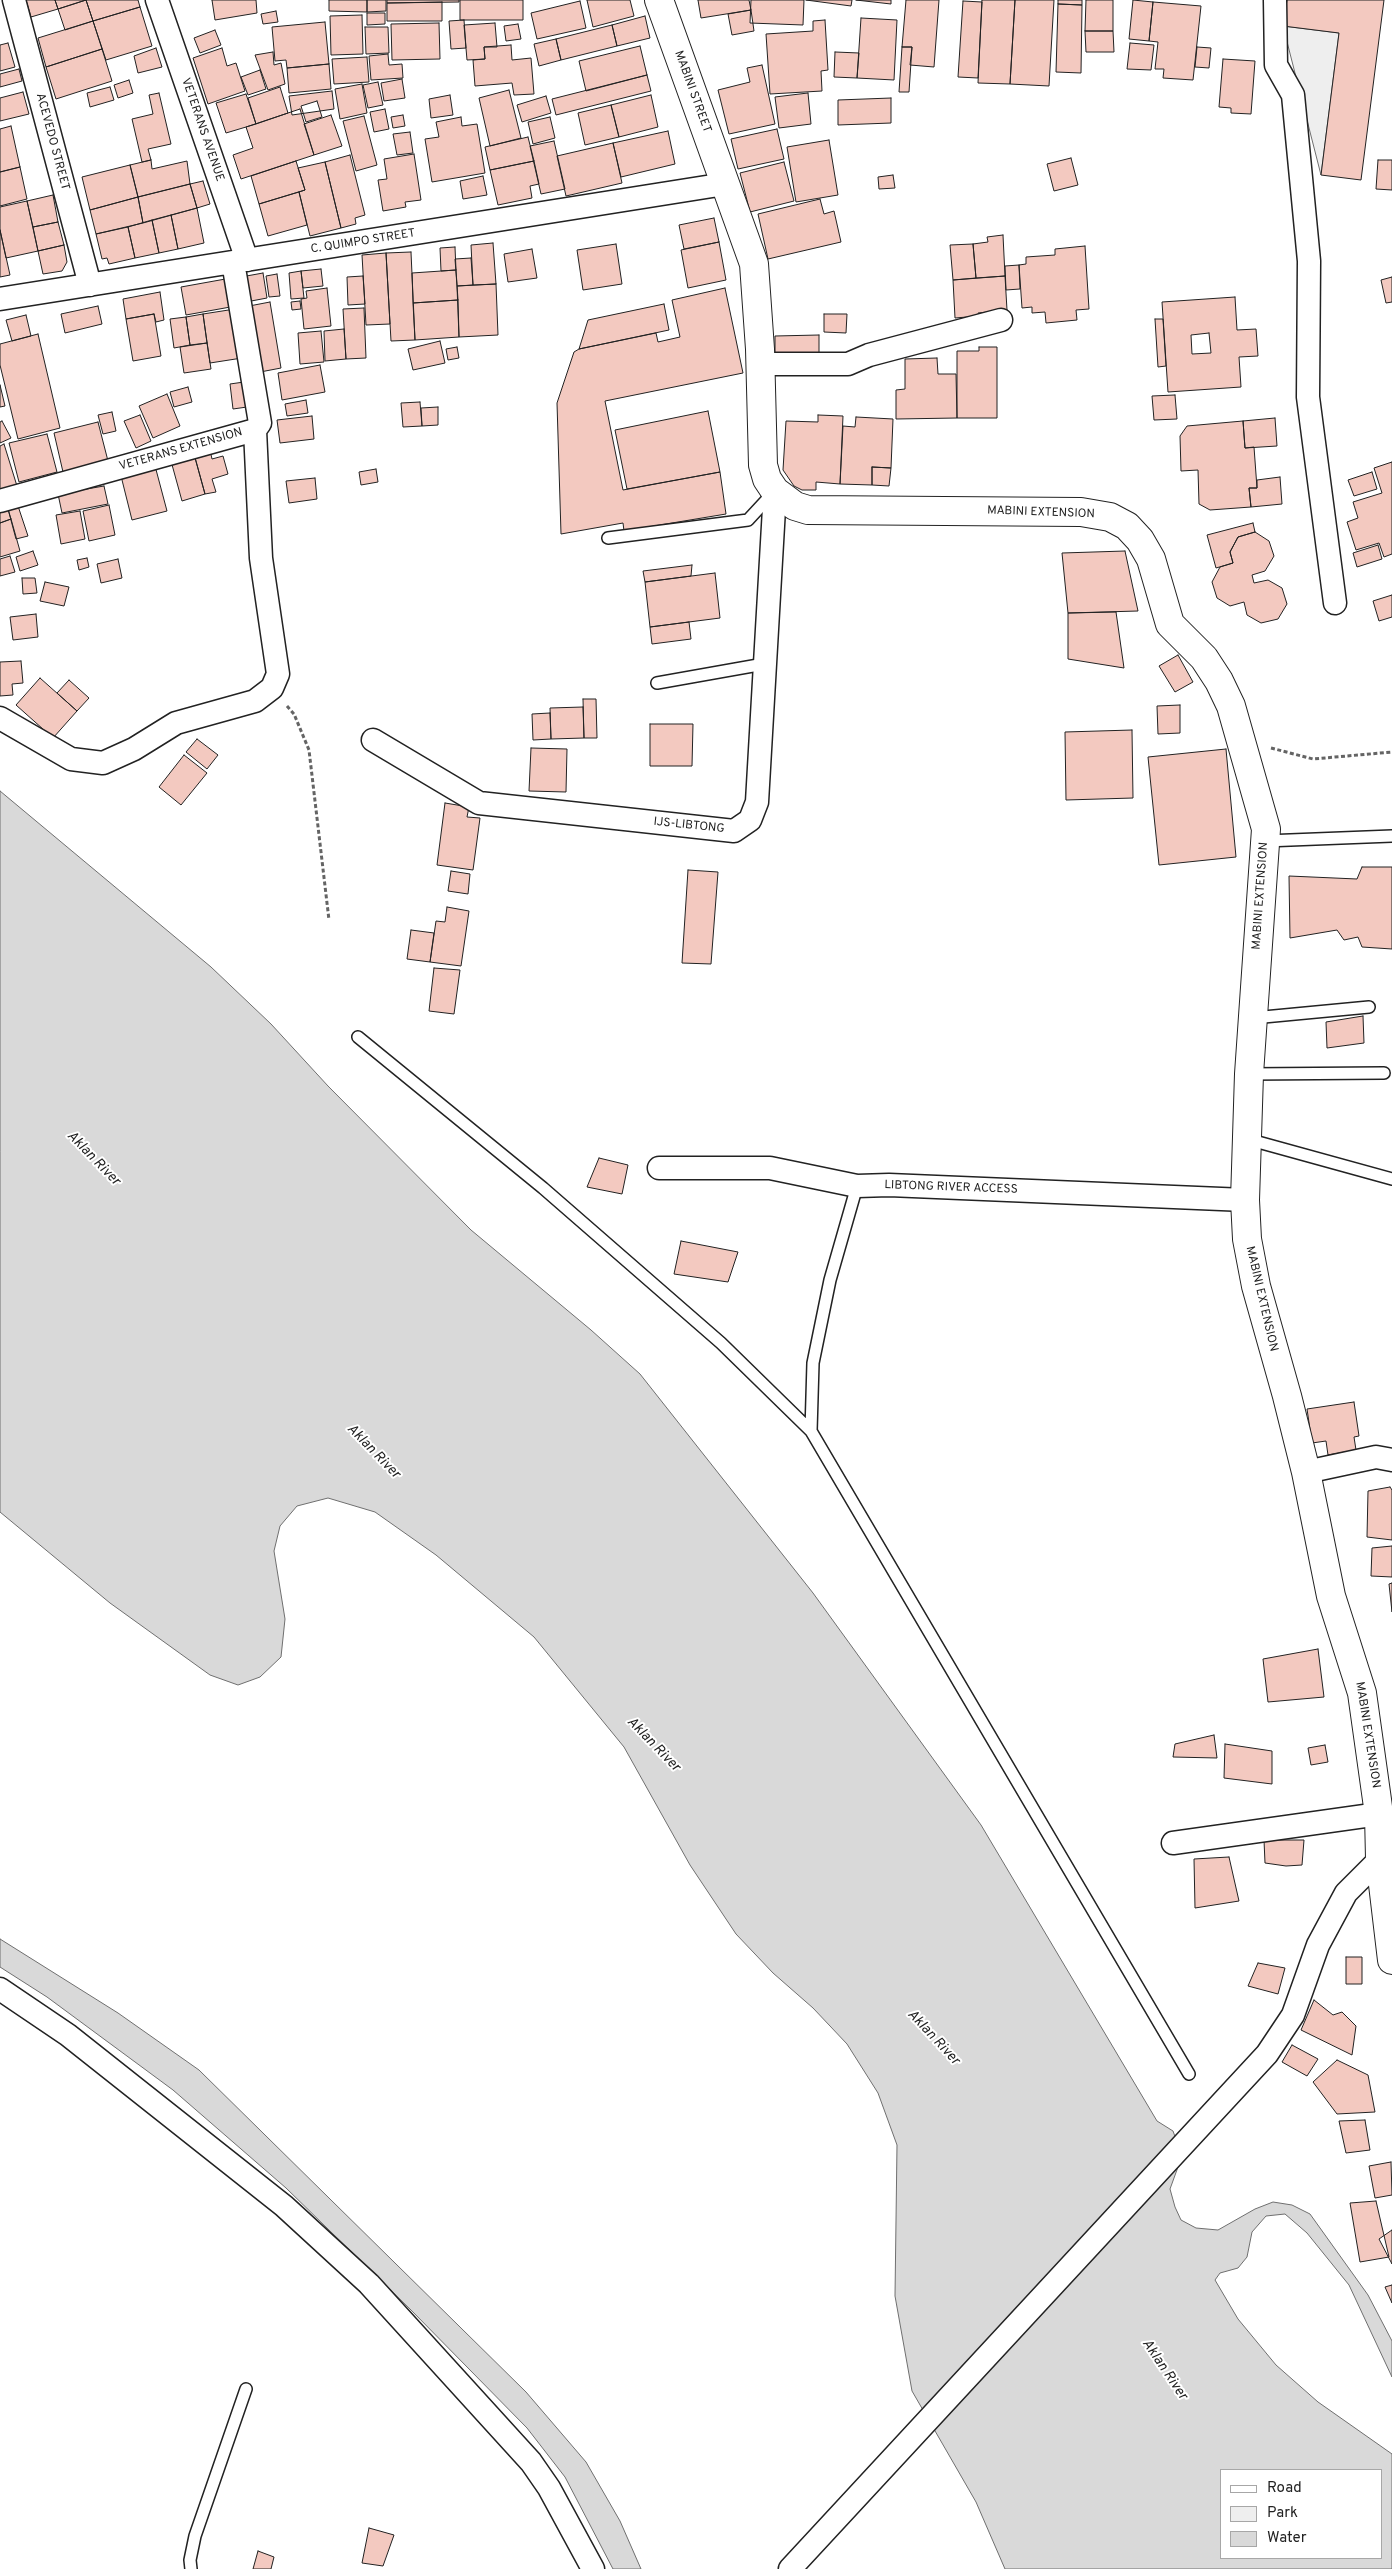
<!DOCTYPE html>
<html>
<head>
<meta charset="utf-8">
<style>
  body { margin:0 }
  #map { position:relative; width:1392px; height:2569px; overflow:hidden; background:#fff; font-family:Overpass,sans-serif }
  canvas { display:block }
  .legend { position:absolute; left:1220px; top:2469px; width:162px; height:90px; box-sizing:border-box; background:#fff; border:1px solid #a7a7a7; margin:0; padding:6px 9px; list-style:none; font-size:15px; color:#222 }
  .legend li { display:flex; align-items:center; gap:10px; height:25px }
  .legend b { width:25px; border:1px solid #a7a7a7 }
</style>
</head>
<body>
<div id="map">
<canvas width="1392" height="2569"></canvas>
<ul class="legend">
<li><b style="height:6px;background:#fff"></b>Road</li>
<li><b style="height:14px;background:#eee"></b>Park</li>
<li><b style="height:14px;background:#d9d9d9"></b>Water</li>
</ul>
</div>
<script>
const c = document.querySelector('canvas').getContext('2d');
c.lineJoin = 'round';
function fill(path, color) { c.fillStyle = color; c.fill(path, 'evenodd'); }
const shape = rows => new Path2D(rows.map(r => 'M' + r).join(''));
function strokePath(path, color, width, dash) { c.strokeStyle = color; c.lineWidth = width; c.lineCap = dash ? 'butt' : 'round'; c.setLineDash(dash || []); c.stroke(path); }
function drawText(font, color, halo, rows, align = 'center') {
  c.font = font + ' Overpass,sans-serif'; c.lineWidth = 4; c.setLineDash([]); c.textBaseline = 'middle'; c.strokeStyle = halo; c.fillStyle = color; for (const [text, x, y, turn = 0] of rows) {
    c.save(); c.translate(x, y); c.rotate((+turn || 0) * Math.PI / 180); c.textAlign = isNaN(turn) ? turn : align; if (halo) c.strokeText(text, 0, 0); c.fillText(text, 0, 0); c.restore();
  }
}
const green = shape([
  [1283,26,1339,33,1321,175,1283,26]
]);
fill(green, '#eee');
strokePath(green, '#6f6f6f', 1);
const water = shape([
  [0,791,211,967,271,1024,328,1086,471,1230,591,1330,640,1374,813,1593,981,1825,1157,2121,1173,2131,1182,2156,1170,2189,1175,2207,1181,2220,1196,2228,1218,2230,1255,2209,1273,2202,1292,2205,1310,2214,1368,2295,1392,2341,1392,2377,1349,2285,1307,2233,1285,2214,1266,2216,1252,2232,1247,2257,1238,2268,1220,2273,1215,2280,1238,2319,1276,2365,1318,2402,1392,2454,1392,2569,1005,2569,976,2502,912,2391,895,2296,897,2145,878,2093,847,2044,813,2008,773,1973,736,1934,690,1865,624,1747,534,1637,436,1555,375,1512,328,1498,297,1506,280,1526,274,1551,285,1619,281,1657,260,1677,238,1685,210,1675,110,1603,0,1512,0,791],
  [1221,2470,1381,2470,1381,2558,1221,2558,1221,2470],
  [0,1939,118,2013,199,2070,526,2392,586,2462,620,2521,641,2569,613,2569,565,2477,527,2428,410,2309,286,2188,173,2090,47,1997,0,1967,0,1939]
]);
fill(water, '#d9d9d9');
strokePath(water, '#6f6f6f', 1);
const building = shape([
  [26,0,55,0,58,9,31,17,26,0],
  [55,0,86,0,58,9,55,0],
  [86,0,93,21,65,30,58,9,86,0],
  [86,0,138,0,140,7,93,21,86,0],
  [212,0,256,0,257,13,215,20,212,0],
  [329,0,367,0,367,12,329,11,329,0],
  [367,0,386,0,386,11,367,12,367,0],
  [387,0,459,0,459,2,387,3,387,0],
  [460,0,523,0,523,20,460,20,460,0],
  [587,0,630,0,634,16,593,27,587,0],
  [698,0,749,0,751,10,701,18,698,0],
  [751,0,804,0,803,25,750,23,751,0],
  [806,0,852,0,851,6,806,0],
  [856,0,891,0,891,4,856,0],
  [906,0,939,0,934,67,910,65,912,47,902,47,906,0],
  [982,0,1015,0,1010,84,978,83,982,0],
  [1015,0,1054,0,1049,86,1010,84,1015,0],
  [1058,0,1082,0,1082,5,1058,4,1058,0],
  [1086,0,1113,0,1113,31,1085,31,1086,0],
  [1133,0,1153,2,1149,41,1129,39,1133,0],
  [1287,0,1384,0,1361,180,1321,175,1339,33,1283,26,1287,0],
  [580,1,586,28,537,39,531,13,580,1],
  [963,1,982,2,978,78,958,77,963,1],
  [442,2,442,21,387,21,387,3,442,2],
  [1153,2,1201,6,1193,80,1163,78,1164,69,1155,69,1158,42,1149,41,1153,2],
  [1058,4,1082,5,1081,73,1056,72,1058,4],
  [140,7,152,46,106,60,93,21,140,7],
  [751,10,754,31,732,35,728,14,751,10],
  [276,11,278,22,263,24,261,14,276,11],
  [367,13,385,13,385,24,367,25,367,13],
  [362,15,363,54,331,55,330,16,362,15],
  [645,16,650,38,617,46,612,25,645,16],
  [861,18,897,20,894,80,857,78,861,18],
  [464,20,466,48,451,49,449,21,464,20],
  [825,20,828,70,821,71,822,91,770,94,766,34,813,31,813,21,825,20],
  [93,21,102,49,46,67,38,38,93,21],
  [325,22,329,64,287,68,286,60,275,61,272,27,325,22],
  [439,23,440,59,392,60,391,24,439,23],
  [495,23,497,47,484,47,485,59,467,60,464,25,495,23],
  [518,24,521,39,506,41,504,26,518,24],
  [612,25,617,46,561,60,556,39,612,25],
  [365,27,388,27,389,53,366,54,365,27],
  [215,30,221,45,200,53,194,38,215,30],
  [1085,31,1113,31,1114,52,1086,52,1085,31],
  [556,39,561,60,539,66,534,44,556,39],
  [8,43,15,67,0,71,0,45,8,43],
  [1130,43,1154,45,1151,70,1127,69,1130,43],
  [511,45,512,60,531,58,534,94,514,95,512,83,475,86,473,60,485,59,484,47,511,45],
  [640,46,647,75,586,91,579,61,640,46],
  [902,47,912,47,909,92,899,92,902,47],
  [1197,47,1211,48,1209,68,1195,67,1197,47],
  [156,48,162,67,138,73,134,56,156,48],
  [222,48,227,66,236,63,245,91,208,104,193,58,222,48],
  [102,49,112,81,56,99,46,67,102,49],
  [273,52,274,65,281,63,285,84,268,90,255,55,273,52],
  [835,52,859,53,857,78,834,77,835,52],
  [388,54,389,65,402,64,403,78,371,80,369,56,388,54],
  [367,57,369,82,334,84,332,59,367,57],
  [1223,59,1255,61,1251,114,1231,113,1231,108,1219,107,1223,59],
  [329,64,331,89,289,93,287,68,329,64],
  [762,65,775,124,729,134,718,90,750,82,747,68,762,65],
  [19,69,22,81,0,87,0,74,19,69],
  [260,70,266,89,248,95,241,77,260,70],
  [647,75,651,91,556,115,552,99,647,75],
  [402,79,405,98,384,101,381,83,402,79],
  [129,80,133,93,118,98,114,85,129,80],
  [378,82,383,105,368,108,363,85,378,82],
  [362,84,367,113,340,119,335,89,362,84],
  [110,87,114,100,90,107,87,93,110,87],
  [280,87,288,113,256,124,248,98,280,87],
  [509,90,521,138,490,146,479,98,509,90],
  [332,91,334,109,292,115,289,96,332,91],
  [23,92,29,114,0,121,0,98,23,92],
  [159,93,171,144,148,149,151,160,142,162,132,119,153,114,149,95,159,93],
  [808,93,811,124,779,128,775,97,808,93],
  [246,94,256,124,226,133,216,103,246,94],
  [450,95,453,115,431,118,429,99,450,95],
  [651,95,658,127,619,137,611,105,651,95],
  [546,96,551,113,522,122,517,105,546,96],
  [891,98,891,123,838,125,838,100,891,98],
  [317,101,322,117,306,122,301,106,317,101],
  [611,105,619,137,585,145,578,113,611,105],
  [300,109,314,155,241,179,233,155,253,148,246,127,300,109],
  [385,109,389,129,374,132,370,112,385,109],
  [331,115,342,146,314,155,304,124,331,115],
  [403,115,405,126,393,128,391,117,403,115],
  [364,116,377,165,356,171,343,121,364,116],
  [461,117,462,126,477,124,485,173,432,182,425,139,439,137,436,122,461,117],
  [550,117,555,138,533,144,528,122,550,117],
  [11,126,20,167,0,172,0,129,11,126],
  [777,129,784,159,738,169,731,139,777,129],
  [668,131,675,164,621,177,613,143,668,131],
  [410,132,413,153,397,155,393,134,410,132],
  [528,137,534,161,490,170,485,147,528,137],
  [829,140,838,195,796,202,787,147,829,140],
  [554,141,565,189,541,194,530,146,554,141],
  [613,143,622,183,566,196,557,156,613,143],
  [414,154,421,200,405,202,406,207,383,211,378,180,387,179,384,159,414,154],
  [350,155,365,215,355,218,356,224,341,228,325,162,350,155],
  [1071,158,1078,185,1054,191,1047,164,1071,158],
  [151,160,152,169,187,161,190,184,138,197,130,165,151,160],
  [1378,160,1392,160,1392,190,1376,189,1378,160],
  [296,161,305,190,259,204,251,176,296,161],
  [534,161,539,184,530,186,532,198,498,205,490,170,534,161],
  [325,162,341,228,310,236,299,192,305,190,298,168,325,162],
  [784,162,794,201,750,212,740,173,784,162],
  [130,165,138,197,90,210,82,177,130,165],
  [20,167,27,199,0,206,0,172,20,167],
  [893,175,895,188,879,189,878,177,893,175],
  [483,176,487,195,463,199,460,181,483,176],
  [203,181,210,204,197,208,190,184,203,181],
  [190,184,197,208,143,223,138,197,190,184],
  [299,192,307,225,268,236,259,204,299,192],
  [53,195,58,222,33,227,27,201,53,195],
  [138,197,143,223,96,234,90,210,138,197],
  [820,199,824,214,834,211,841,242,768,259,758,214,820,199],
  [27,201,38,251,6,258,0,230,0,207,27,201],
  [197,208,204,243,178,249,171,215,197,208],
  [171,215,178,249,159,253,152,220,171,215],
  [714,218,719,242,684,249,679,225,714,218],
  [152,220,159,253,135,258,128,227,152,220],
  [58,222,64,245,38,251,33,227,58,222],
  [128,227,135,258,109,264,107,258,102,259,96,234,128,227],
  [0,230,10,275,0,277,0,230],
  [1003,235,1005,276,976,278,973,244,988,242,987,237,1003,235],
  [719,242,726,280,688,288,681,250,719,242],
  [493,243,496,284,473,285,471,245,493,243],
  [616,244,622,284,583,290,577,250,616,244],
  [973,244,976,278,953,280,950,245,973,244],
  [64,245,67,262,62,271,43,274,38,251,64,245],
  [1085,246,1089,309,1076,310,1077,320,1046,323,1045,312,1032,313,1032,307,1022,308,1019,265,1026,264,1026,257,1055,255,1055,249,1085,246],
  [455,247,456,270,441,271,440,248,455,247],
  [532,249,537,278,508,282,504,254,532,249],
  [411,252,415,340,391,341,386,253,411,252],
  [386,253,390,324,366,325,362,255,386,253],
  [471,258,473,285,457,286,455,259,471,258],
  [1019,265,1020,289,1006,290,1005,266,1019,265],
  [321,269,323,286,303,288,301,271,321,269],
  [456,270,458,300,413,303,412,273,456,270],
  [301,271,304,298,291,299,289,273,301,271],
  [263,273,267,298,246,302,241,277,263,273],
  [277,274,280,296,269,297,266,276,277,274],
  [363,276,365,304,348,305,347,277,363,276],
  [1005,276,1007,310,978,313,979,316,955,318,953,280,1005,276],
  [1392,277,1392,302,1386,303,1381,280,1392,277],
  [231,278,236,306,186,315,181,287,231,278],
  [496,284,498,335,459,337,457,286,496,284],
  [327,288,331,326,304,329,301,299,307,298,306,291,327,288],
  [725,288,743,373,605,401,623,490,720,472,726,514,624,531,623,523,561,534,557,403,574,352,579,349,656,333,658,342,680,337,672,300,725,288],
  [160,292,164,320,156,322,154,314,126,319,123,299,160,292],
  [1235,297,1237,330,1256,329,1258,356,1239,357,1241,387,1168,392,1162,302,1235,297],
  [1209,333,1211,353,1192,354,1191,335,1209,333],
  [458,300,459,337,415,340,413,303,458,300],
  [300,301,301,309,292,310,291,302,300,301],
  [270,302,281,368,255,373,244,307,270,302],
  [664,304,669,330,579,349,588,320,664,304],
  [98,306,102,324,65,333,61,314,98,306],
  [364,308,366,358,346,359,343,309,364,308],
  [235,309,242,358,210,363,203,314,235,309],
  [154,314,161,356,133,361,126,319,154,314],
  [203,314,207,343,190,345,186,317,203,314],
  [824,314,847,314,846,333,824,332,824,314],
  [26,315,31,336,12,341,6,320,26,315],
  [186,317,190,345,174,348,170,319,186,317],
  [1155,319,1163,319,1166,366,1158,367,1155,319],
  [344,329,346,359,325,361,324,331,344,329],
  [321,331,324,362,300,364,298,333,321,331],
  [38,334,60,428,18,439,0,365,0,344,38,334],
  [819,335,819,354,775,355,775,336,819,335],
  [440,341,445,363,413,370,408,349,440,341],
  [207,343,211,369,184,373,180,347,207,343],
  [457,347,459,358,448,360,446,349,457,347],
  [979,347,997,347,997,418,957,418,957,351,979,351,979,347],
  [937,358,938,374,956,374,957,418,896,419,896,390,905,389,905,359,937,358],
  [320,365,325,392,282,400,278,373,320,365],
  [244,382,247,407,233,409,230,384,244,382],
  [0,385,5,406,0,407,0,385],
  [188,387,192,402,174,407,170,392,188,387],
  [167,394,180,426,153,438,139,406,167,394],
  [1175,395,1177,419,1154,420,1152,396,1175,395],
  [306,400,308,413,287,416,285,404,306,400],
  [420,402,422,426,403,427,401,403,420,402],
  [438,407,438,425,422,426,421,408,438,407],
  [708,411,720,472,627,489,615,430,708,411],
  [112,412,116,431,103,434,98,415,112,412],
  [140,415,151,441,136,448,124,421,140,415],
  [818,415,843,416,840,484,816,482,816,490,802,490,794,486,783,470,786,421,818,422,818,415],
  [312,416,314,439,280,443,277,420,312,416],
  [856,417,893,419,891,468,872,467,872,485,840,484,843,426,855,427,856,417],
  [1275,418,1277,446,1245,448,1243,421,1275,418],
  [2,421,11,438,0,443,0,422,2,421],
  [1243,421,1245,448,1254,447,1257,488,1249,488,1251,507,1210,510,1199,504,1198,470,1181,471,1180,436,1187,426,1243,421],
  [98,422,108,461,63,472,54,433,98,422],
  [47,434,57,472,19,482,9,443,47,434],
  [4,444,17,486,0,493,0,446,4,444],
  [210,450,212,459,223,456,228,474,212,479,216,492,205,494,194,454,210,450],
  [194,454,205,494,182,501,171,461,194,454],
  [154,462,167,511,132,520,121,476,154,462],
  [1392,462,1392,554,1384,557,1379,543,1356,550,1347,522,1358,518,1353,502,1382,493,1374,468,1392,462],
  [872,467,891,468,889,486,872,485,872,467],
  [376,469,378,482,361,485,359,472,376,469],
  [1372,472,1377,489,1354,496,1348,480,1372,472],
  [1280,477,1282,504,1251,507,1249,488,1257,488,1257,480,1280,477],
  [315,478,317,499,289,503,286,481,315,478],
  [104,486,108,504,62,513,58,494,104,486],
  [109,505,115,535,89,541,83,511,109,505],
  [18,506,28,536,16,539,8,509,18,506],
  [8,509,11,519,0,523,0,511,8,509],
  [80,511,85,539,61,544,56,515,80,511],
  [11,519,20,551,0,557,0,523,11,519],
  [1253,523,1255,532,1238,537,1230,552,1233,563,1216,568,1207,535,1253,523],
  [1255,532,1269,541,1274,556,1265,571,1252,575,1254,583,1268,580,1282,588,1287,604,1278,619,1261,623,1247,615,1244,602,1230,606,1217,598,1212,582,1220,567,1233,563,1230,552,1238,537,1255,532],
  [1378,545,1382,559,1357,567,1353,553,1378,545],
  [33,551,38,565,20,571,16,557,33,551],
  [1125,551,1138,611,1068,613,1062,553,1125,551],
  [10,556,15,572,0,576,0,559,10,556],
  [87,558,89,567,79,570,77,560,87,558],
  [118,559,122,578,101,583,97,564,118,559],
  [692,565,691,576,645,582,643,571,692,565],
  [715,573,720,618,650,627,645,582,715,573],
  [22,578,35,578,37,593,23,594,22,578],
  [45,582,69,587,64,606,40,601,45,582],
  [1392,595,1392,617,1379,621,1373,601,1392,595],
  [1116,612,1124,668,1068,659,1068,613,1116,612],
  [36,614,38,637,13,640,10,617,36,614],
  [689,622,691,639,652,644,650,627,689,622],
  [1178,655,1193,682,1175,692,1159,666,1178,655],
  [21,661,23,683,12,684,13,695,0,696,0,662,21,661],
  [40,678,77,711,53,738,16,705,40,678],
  [69,680,89,698,77,711,57,693,69,680],
  [583,699,596,699,597,738,584,738,583,699],
  [1180,705,1180,733,1158,734,1157,706,1180,705],
  [583,707,584,738,551,739,550,708,583,707],
  [550,713,551,739,533,740,532,714,550,713],
  [650,724,693,724,692,766,650,766,650,724],
  [1132,730,1133,798,1066,800,1065,732,1132,730],
  [197,739,218,755,207,769,186,752,197,739],
  [531,748,567,749,566,792,529,791,531,748],
  [1226,749,1236,857,1159,865,1148,757,1226,749],
  [184,755,207,773,181,805,159,787,184,755],
  [445,803,469,807,467,817,480,818,473,870,437,865,445,803],
  [1362,867,1392,867,1392,949,1362,947,1358,937,1344,940,1337,930,1290,938,1289,876,1357,879,1362,867],
  [688,870,718,872,711,964,682,963,688,870],
  [451,871,470,874,468,894,448,891,451,871],
  [447,907,469,911,461,966,430,962,436,921,445,922,447,907],
  [411,930,434,933,430,962,407,959,411,930],
  [434,968,460,970,454,1014,429,1011,434,968],
  [1363,1016,1364,1043,1327,1048,1326,1022,1363,1016],
  [599,1158,628,1165,622,1194,587,1187,599,1158],
  [681,1241,738,1252,728,1282,674,1274,681,1241],
  [1354,1402,1359,1436,1354,1437,1356,1450,1328,1455,1326,1441,1312,1443,1307,1409,1354,1402],
  [1390,1487,1392,1490,1392,1540,1367,1537,1368,1491,1390,1487],
  [1392,1546,1392,1577,1371,1576,1372,1548,1392,1546],
  [1392,1583,1392,1612,1389,1584,1392,1583],
  [1318,1649,1324,1697,1268,1702,1263,1659,1318,1649],
  [1214,1735,1217,1758,1173,1757,1175,1744,1214,1735],
  [1225,1744,1272,1751,1272,1784,1224,1778,1225,1744],
  [1325,1745,1328,1762,1311,1765,1308,1748,1325,1745],
  [1264,1840,1304,1840,1302,1865,1286,1866,1265,1863,1264,1840],
  [1229,1857,1239,1901,1195,1908,1194,1859,1229,1857],
  [1346,1957,1362,1957,1362,1984,1346,1984,1346,1957],
  [1258,1963,1285,1968,1278,1994,1248,1986,1258,1963],
  [1314,2000,1333,2015,1342,2012,1356,2026,1352,2055,1301,2030,1314,2000],
  [1292,2045,1318,2059,1307,2076,1282,2062,1292,2045],
  [1337,2060,1368,2075,1375,2112,1337,2114,1313,2082,1337,2060],
  [1365,2120,1370,2150,1346,2153,1339,2121,1365,2120],
  [1391,2162,1392,2195,1375,2198,1369,2166,1391,2162],
  [1376,2201,1389,2257,1360,2262,1350,2203,1376,2201],
  [1392,2230,1392,2264,1379,2239,1392,2230],
  [1392,2285,1392,2303,1385,2287,1392,2285],
  [369,2528,394,2535,383,2566,362,2563,369,2528],
  [258,2551,274,2557,271,2569,253,2569,258,2551]
]);
fill(building, '#f3c9c0');
strokePath(building, '#222', 1);
const lane = shape([
  [608,538,748,520,773,493],
  [657,683,764,664],
  [1265,841,1392,836],
  [1253,1018,1369,1007],
  [358,1037,543,1188,721,1343,811,1431,1189,2074],
  [1249,1074,1384,1073],
  [1247,1139,1392,1179],
  [811,1431,813,1363,830,1280,857,1186],
  [191,2569,190,2560,195,2536,246,2389]
]);
const street = shape([
  [14,0,90,285],
  [157,0,247,260],
  [1275,0,1276,65,1293,95,1309,261,1308,397,1335,603],
  [0,299,725,184],
  [761,364,848,364,869,355,1001,320],
  [0,501,255,430,260,423,233,262],
  [0,718,71,759,103,763,134,749,176,723,255,701,272,688,278,674,261,558,255,430],
  [373,740,479,803,734,831,750,820,757,802,775,491],
  [659,1168,770,1168,857,1186,889,1185,1245,1200],
  [1306,1472,1376,1457,1392,1460],
  [1173,1843,1379,1814],
  [0,1989,68,2035,284,2206,369,2284,531,2462,549,2488,593,2569],
  [790,2569,1267,2054,1293,2015,1318,1945,1346,1893,1380,1859]
]);
const secondary = shape([
  [659,0,754,264,760,349,763,465,767,479,775,491,795,506,808,510,1081,512,1110,517,1127,526,1140,540,1151,559,1170,624,1204,658,1219,681,1231,706,1266,829,1249,1074,1245,1200,1247,1239,1256,1286,1287,1396,1306,1472,1331,1596,1362,1693,1379,1814,1380,1859,1392,1960]
]);
strokePath(lane, '#222', 14);
strokePath(street, '#222', 25);
strokePath(secondary, '#222', 30);
strokePath(shape([
  [287,706,294,714,309,750,329,920],
  [1271,748,1313,759,1392,752]
]), '#646464', 3, [4, 2.5]);
strokePath(lane, '#fff', 11);
strokePath(street, '#fff', 22);
strokePath(secondary, '#fff', 28);
drawText('12px', '#222', '#fff', [
  ["MABINI STREET",692,92,70],
  ["VETERANS AVENUE",202,130,71],
  ["ACEVEDO STREET",52,142,75],
  ["C. QUIMPO STREET",363,242,-9],
  ["VETERANS EXTENSION",181,450,-16],
  ["MABINI EXTENSION",1041,513,2],
  ["IJS-LIBTONG",689,826,6],
  ["MABINI EXTENSION",1261,896,-86],
  ["LIBTONG RIVER ACCESS",951,1188,2],
  ["MABINI EXTENSION",1261,1299,77],
  ["MABINI EXTENSION",1367,1735,81]
]);
drawText('italic 14px', '#222', '#fff', [
  ["Aklan River",93,1159,46],
  ["Aklan River",373,1452,46],
  ["Aklan River",653,1745,46],
  ["Aklan River",933,2038,47],
  ["Aklan River",1164,2370,56]
]);
</script>
</body>
</html>
